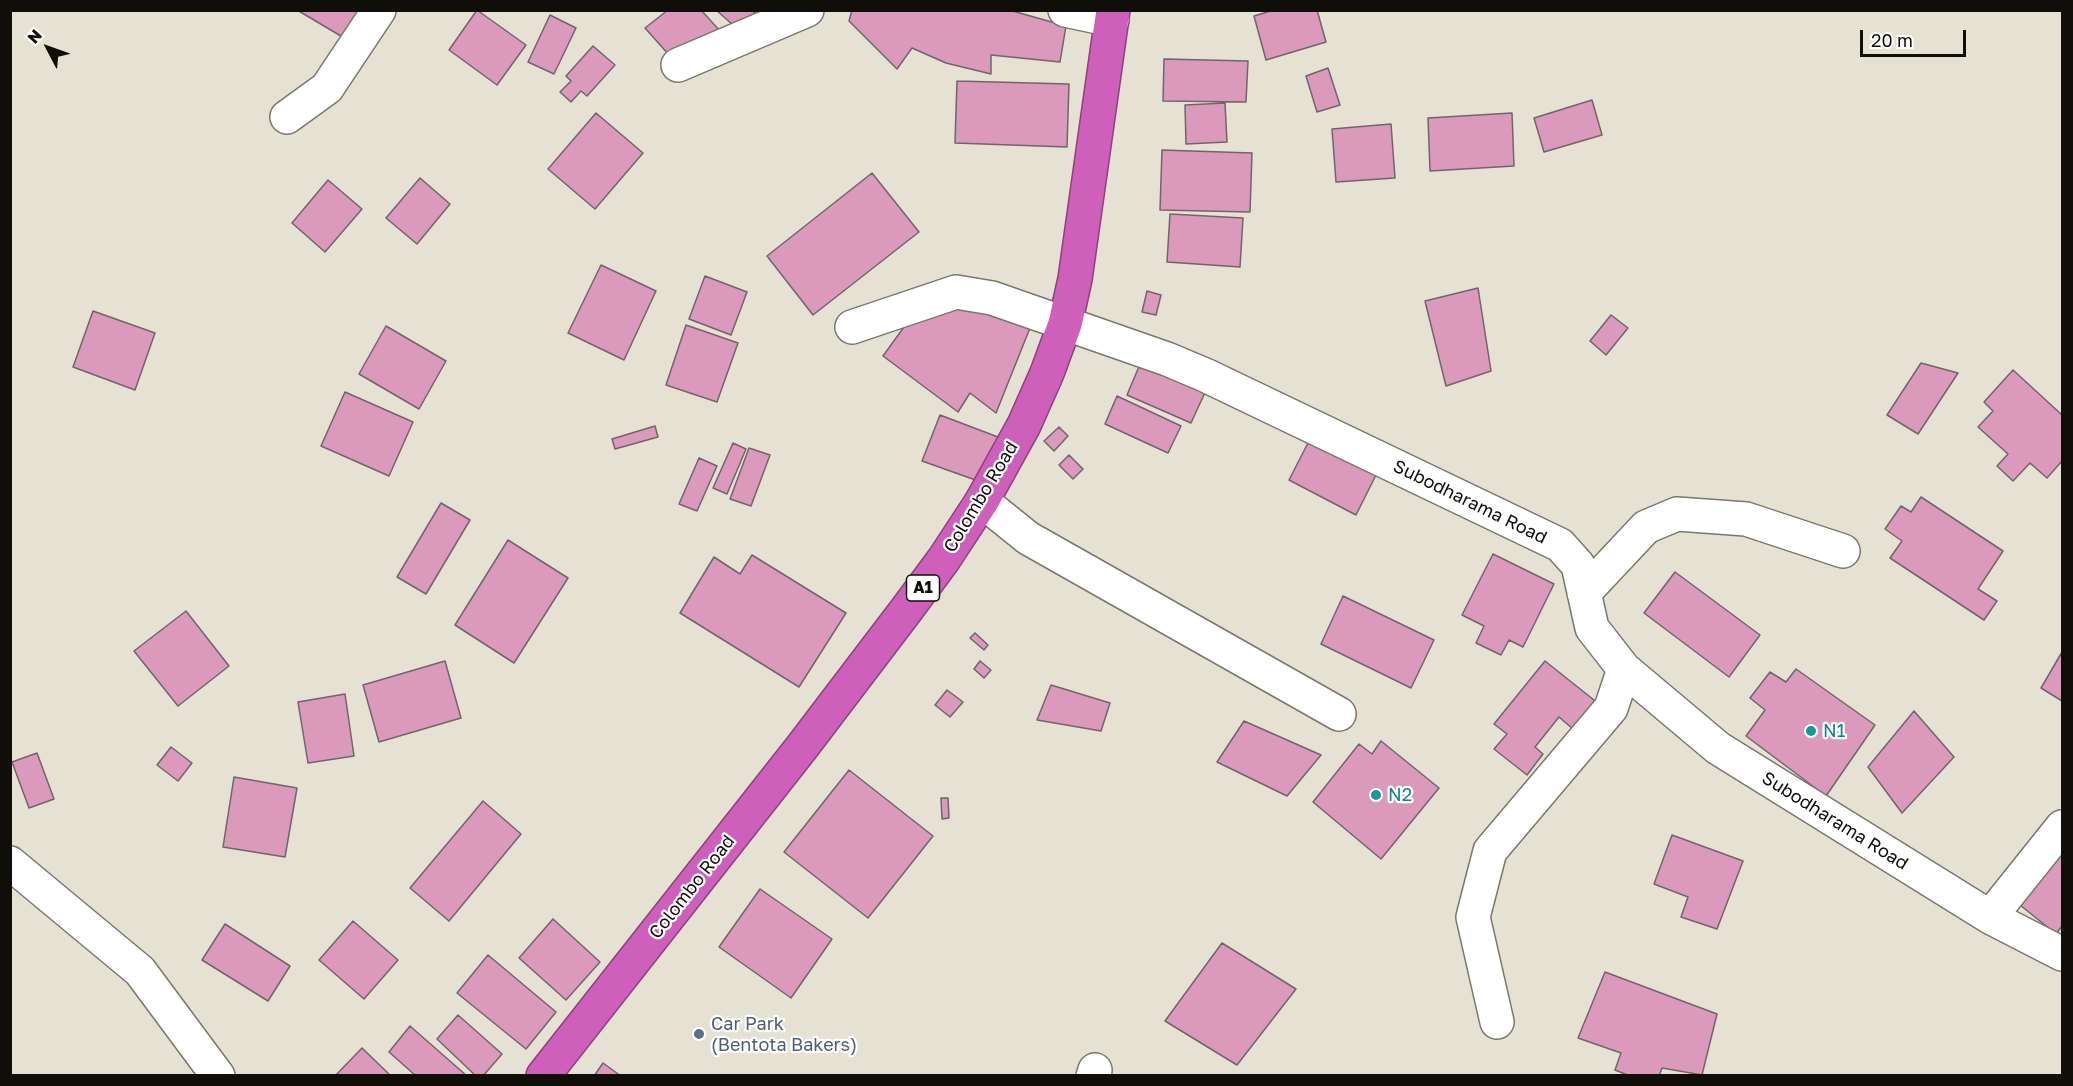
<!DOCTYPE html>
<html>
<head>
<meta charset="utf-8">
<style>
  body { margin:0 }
  #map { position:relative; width:2073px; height:1086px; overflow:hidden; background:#e5e2d4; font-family:"Golos Text",sans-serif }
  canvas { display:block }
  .frame { position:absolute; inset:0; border:12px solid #0f0e09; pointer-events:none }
  .north { position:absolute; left:18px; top:18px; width:60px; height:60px; -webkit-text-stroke:4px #fff; paint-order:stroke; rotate:311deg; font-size:16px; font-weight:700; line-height:24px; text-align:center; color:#0f0e09 }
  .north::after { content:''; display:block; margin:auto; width:21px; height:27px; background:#0f0e09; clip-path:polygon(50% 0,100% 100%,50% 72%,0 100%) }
  .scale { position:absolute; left:1860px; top:30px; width:106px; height:27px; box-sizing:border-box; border:3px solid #0f0e09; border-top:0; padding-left:8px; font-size:18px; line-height:21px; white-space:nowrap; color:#0f0e09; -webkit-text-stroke:4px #fff; paint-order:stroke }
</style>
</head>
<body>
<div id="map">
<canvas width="2073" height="1086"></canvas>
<div class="frame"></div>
<div class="north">N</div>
<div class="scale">20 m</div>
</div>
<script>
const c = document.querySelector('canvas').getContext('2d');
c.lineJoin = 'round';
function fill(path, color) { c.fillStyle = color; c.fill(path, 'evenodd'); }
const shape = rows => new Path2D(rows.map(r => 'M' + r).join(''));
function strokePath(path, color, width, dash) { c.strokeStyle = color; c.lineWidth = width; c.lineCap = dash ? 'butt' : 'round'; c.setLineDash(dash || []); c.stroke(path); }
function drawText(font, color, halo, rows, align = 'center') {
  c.font = font + ' "Golos Text",sans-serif'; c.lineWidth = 4.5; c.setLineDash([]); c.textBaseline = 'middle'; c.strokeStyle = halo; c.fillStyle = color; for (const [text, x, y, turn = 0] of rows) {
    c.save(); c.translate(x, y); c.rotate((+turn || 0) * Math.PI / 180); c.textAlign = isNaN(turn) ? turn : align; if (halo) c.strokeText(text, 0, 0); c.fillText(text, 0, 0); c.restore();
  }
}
const building = shape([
  [297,10,363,10,346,39,297,10],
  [477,10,526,45,497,85,449,50,477,10],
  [668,10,701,10,721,32,678,65,645,28,668,10],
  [716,10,752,10,756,14,741,32,716,10],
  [852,10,1009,10,1066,26,1060,62,991,55,991,74,946,63,912,48,897,69,849,21,852,10],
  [1274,10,1317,10,1326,42,1266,60,1254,16,1274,10],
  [550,15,576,28,554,74,528,62,550,15],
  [593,46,615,65,587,96,581,91,571,102,560,92,571,81,566,76,593,46],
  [1164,59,1248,61,1246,102,1163,101,1164,59],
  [1328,68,1340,105,1317,112,1306,76,1328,68],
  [957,81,1069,84,1067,147,955,143,957,81],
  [1592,100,1602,135,1544,152,1534,118,1592,100],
  [1225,103,1227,142,1186,144,1185,105,1225,103],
  [596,113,643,153,595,209,548,169,596,113],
  [1512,113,1514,166,1430,171,1428,118,1512,113],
  [1391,124,1395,178,1336,182,1332,129,1391,124],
  [1162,150,1252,153,1250,212,1160,210,1162,150],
  [872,173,919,232,813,315,767,256,872,173],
  [420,178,450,204,417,244,386,218,420,178],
  [328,180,362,209,325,252,292,223,328,180],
  [1170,214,1243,218,1240,267,1167,262,1170,214],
  [601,265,656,291,624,360,568,333,601,265],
  [705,276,747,292,731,335,689,319,705,276],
  [1478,288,1491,371,1446,386,1425,301,1478,288],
  [1147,291,1161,295,1156,315,1142,312,1147,291],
  [953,300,1032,323,996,413,970,393,958,412,883,356,904,327,953,300],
  [93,311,155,333,135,390,73,367,93,311],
  [1611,315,1628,328,1606,355,1590,341,1611,315],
  [686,325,738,343,717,402,666,385,686,325],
  [386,326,446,361,419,409,359,374,386,326],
  [1143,357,1208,386,1191,423,1127,395,1143,357],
  [1921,363,1958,373,1918,434,1887,415,1921,363],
  [2013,370,2062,415,2062,461,2047,478,2030,463,2013,481,1997,466,2008,454,1978,427,1993,411,1984,402,2013,370],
  [345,392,413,422,389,476,321,446,345,392],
  [1117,396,1181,426,1168,453,1105,424,1117,396],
  [940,415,998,437,981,482,922,461,940,415],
  [655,426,658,437,615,449,612,439,655,426],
  [1059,427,1068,436,1054,451,1044,441,1059,427],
  [1310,439,1377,473,1356,515,1289,480,1310,439],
  [733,443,746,449,727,494,713,488,733,443],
  [749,448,770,455,751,506,730,499,749,448],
  [1069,455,1083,469,1073,479,1059,465,1069,455],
  [699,458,717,466,697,511,679,504,699,458],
  [1921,497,2003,551,1978,589,1997,601,1984,620,1890,558,1902,541,1885,529,1901,506,1911,512,1921,497],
  [441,503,470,520,426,594,397,577,441,503],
  [508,540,568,578,514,663,455,625,508,540],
  [1493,554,1554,584,1523,647,1509,640,1501,655,1476,643,1484,626,1462,615,1493,554],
  [752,555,846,613,799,687,680,613,714,557,740,574,752,555],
  [1675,572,1760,635,1729,677,1644,613,1675,572],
  [1343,596,1434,640,1411,688,1321,644,1343,596],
  [186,611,229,666,178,706,134,651,186,611],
  [975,633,988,645,984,650,970,638,975,633],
  [2062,652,2062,701,2041,688,2062,652],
  [445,661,461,718,379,742,363,685,445,661],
  [980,661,991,670,984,678,974,669,980,661],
  [1545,661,1604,708,1581,736,1559,717,1535,747,1543,754,1527,775,1494,749,1507,734,1494,724,1545,661],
  [1796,669,1875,725,1826,796,1746,736,1765,710,1750,698,1770,672,1786,682,1796,669],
  [1051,685,1110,703,1101,731,1037,720,1051,685],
  [947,690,963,702,950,717,935,705,947,690],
  [345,694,354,756,308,763,298,702,345,694],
  [1914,711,1954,757,1902,813,1868,767,1914,711],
  [1244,721,1321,755,1287,796,1217,762,1244,721],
  [1381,741,1439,788,1381,859,1313,802,1359,744,1372,754,1381,741],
  [171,747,192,763,178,781,157,765,171,747],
  [37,753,54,799,29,808,12,762,37,753],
  [849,770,933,836,868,918,784,852,849,770],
  [234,777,297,788,285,857,223,847,234,777],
  [941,798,948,798,949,818,942,819,941,798],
  [483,801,521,834,449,921,410,888,483,801],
  [1672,835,1743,861,1717,929,1681,917,1688,897,1654,884,1672,835],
  [2062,853,2062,926,2056,934,2020,905,2062,853],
  [760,889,832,939,791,998,719,947,760,889],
  [553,919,600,962,566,1000,519,958,553,919],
  [353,921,398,960,364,999,319,960,353,921],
  [225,924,290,966,268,1001,202,960,225,924],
  [1222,943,1296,989,1237,1065,1165,1021,1222,943],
  [488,955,556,1012,526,1049,457,993,488,955],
  [1605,972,1717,1014,1702,1075,1662,1068,1659,1076,1630,1076,1615,1070,1621,1053,1578,1038,1605,972],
  [458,1015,502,1054,483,1076,476,1076,437,1039,458,1015],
  [410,1026,467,1076,416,1076,389,1052,410,1026],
  [362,1048,391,1076,335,1076,362,1048],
  [603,1063,621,1076,594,1076,603,1063]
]);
fill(building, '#db99bb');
strokePath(building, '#71646a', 1.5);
const minor = shape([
  [1065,10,1112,20],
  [678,65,807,10],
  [287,117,327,88,379,10],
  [852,327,956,292,992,298,1167,359,1205,375,1560,545,1578,565,1592,628,1624,669,1718,748,1990,917,2062,954],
  [982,501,1028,538,1339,714],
  [1584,593,1646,527,1677,514,1746,519,1843,551],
  [10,863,140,971,218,1076],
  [1990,917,2062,827],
  [1497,1022,1473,917,1490,851,1611,708,1624,669],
  [1093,1076,1095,1070]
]);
const highway = shape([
  [543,1076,802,747,907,609,944,559,982,501,1024,425,1047,373,1065,324,1075,279,1113,10]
]);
strokePath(minor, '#7a786b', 36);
strokePath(highway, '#8b437c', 36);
strokePath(minor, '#fff', 33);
strokePath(highway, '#ce5fba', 33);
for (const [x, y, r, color] of [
  [1811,731,6,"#0f9aa8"],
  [1376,795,6,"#0f9aa8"],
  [699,1034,6,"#5c6f8a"]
]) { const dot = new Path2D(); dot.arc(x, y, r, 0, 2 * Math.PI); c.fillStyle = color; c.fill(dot); strokePath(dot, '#fff', 2); }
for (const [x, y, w] of [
  [923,588,33]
]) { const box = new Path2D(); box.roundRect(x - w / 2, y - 13, w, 26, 4.5); c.fillStyle = '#fff'; c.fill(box); strokePath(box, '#0f0e09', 1.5); }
drawText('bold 16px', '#0f0e09', null, [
  ["A1",923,588]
]);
drawText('18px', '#0f0e09', '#fff', [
  ["Colombo Road",981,497,-59],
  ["Subodharama Road",1470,502,26],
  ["Subodharama Road",1835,821,32],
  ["Colombo Road",692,887,-52]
]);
drawText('18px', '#0d838f', '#fff', [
  ["N1",1823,731],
  ["N2",1388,795]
], 'left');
drawText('18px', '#4e5e75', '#fff', [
  ["Car Park",711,1024],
  ["(Bentota Bakers)",711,1045]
], 'left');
</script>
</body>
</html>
